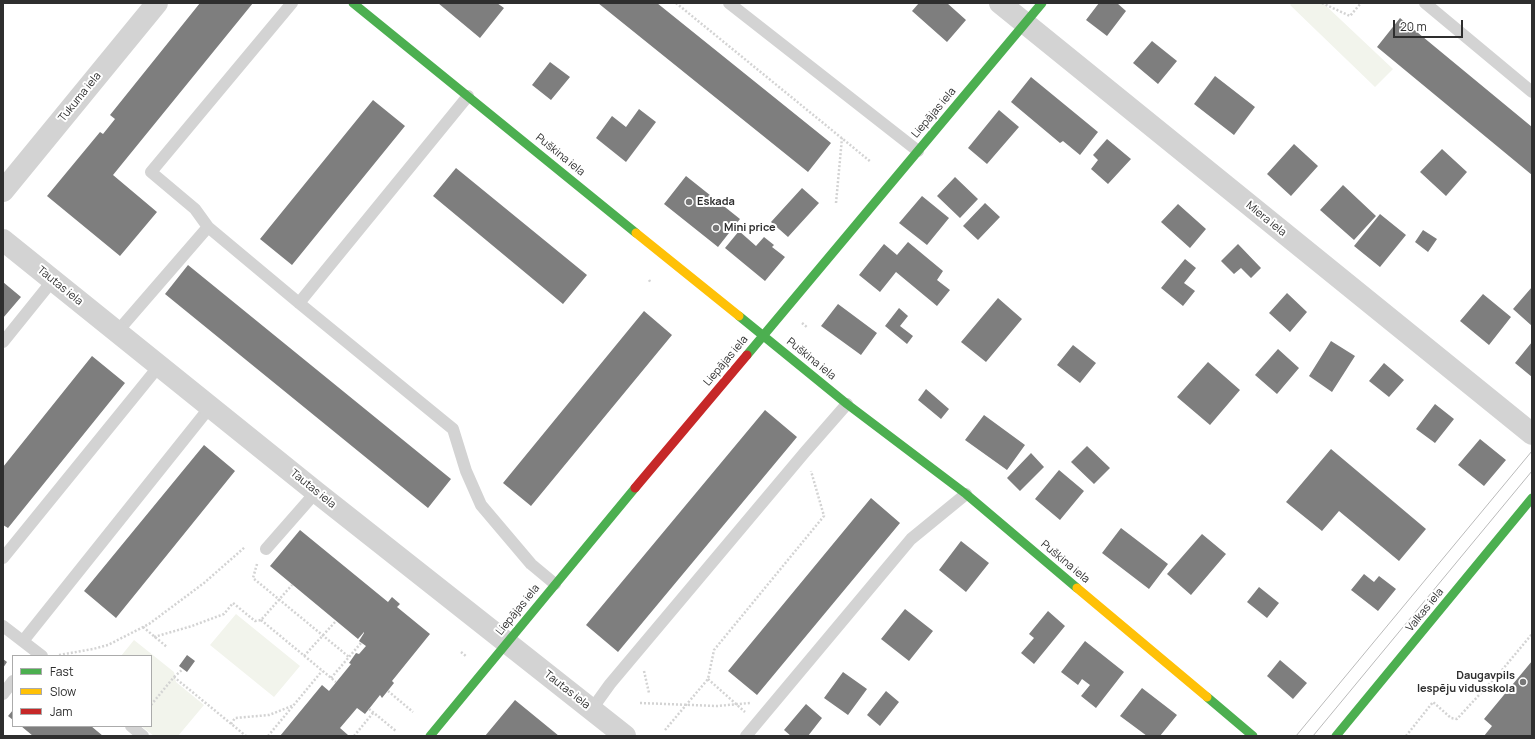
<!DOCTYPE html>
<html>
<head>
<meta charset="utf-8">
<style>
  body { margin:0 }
  #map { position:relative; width:1535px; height:739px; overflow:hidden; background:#fff; font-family:Manrope,sans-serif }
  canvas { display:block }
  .frame { position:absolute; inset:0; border:4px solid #2e2e2e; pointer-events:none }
  .legend { position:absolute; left:12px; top:655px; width:140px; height:72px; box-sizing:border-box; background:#fff; border:1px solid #ababab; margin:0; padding:5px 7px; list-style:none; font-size:12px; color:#2e2e2e }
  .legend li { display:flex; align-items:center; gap:8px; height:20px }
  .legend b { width:20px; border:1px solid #ababab }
  .scale { position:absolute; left:1393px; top:20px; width:70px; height:18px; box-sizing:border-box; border:2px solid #2e2e2e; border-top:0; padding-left:5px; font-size:12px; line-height:14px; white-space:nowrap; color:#2e2e2e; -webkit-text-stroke:3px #fff; paint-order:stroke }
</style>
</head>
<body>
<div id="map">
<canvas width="1535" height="739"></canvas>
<div class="frame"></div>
<ul class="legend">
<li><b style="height:5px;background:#4caf50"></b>Fast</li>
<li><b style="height:5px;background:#ffc107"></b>Slow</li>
<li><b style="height:5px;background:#c62828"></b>Jam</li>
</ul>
<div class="scale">20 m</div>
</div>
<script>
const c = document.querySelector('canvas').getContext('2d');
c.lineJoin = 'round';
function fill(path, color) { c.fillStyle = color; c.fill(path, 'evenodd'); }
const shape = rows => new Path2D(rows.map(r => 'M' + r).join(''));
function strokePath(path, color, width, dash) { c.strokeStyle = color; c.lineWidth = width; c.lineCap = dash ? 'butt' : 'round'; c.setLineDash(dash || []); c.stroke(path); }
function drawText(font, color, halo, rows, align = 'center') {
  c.font = font + ' Manrope,sans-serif'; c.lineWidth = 4; c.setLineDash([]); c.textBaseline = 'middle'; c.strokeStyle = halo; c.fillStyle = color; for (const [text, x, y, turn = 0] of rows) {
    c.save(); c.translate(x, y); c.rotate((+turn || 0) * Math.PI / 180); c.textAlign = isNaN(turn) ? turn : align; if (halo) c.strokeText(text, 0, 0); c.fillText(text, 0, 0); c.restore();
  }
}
fill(shape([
  [1292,3,1323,3,1393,69,1375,87,1290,5],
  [236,614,300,666,274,697,210,645],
  [134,640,174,672,176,682,204,705,178,736,154,736,141,726,151,726,151,656,121,656]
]), '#f2f4ec');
fill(shape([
  [200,3,253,3,113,175,157,212,120,256,47,196,100,132,103,134,115,119,110,115],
  [438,3,497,3,504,8,480,38],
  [598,3,657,3,831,143,808,172],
  [919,3,947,3,966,20,947,42,912,11],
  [1099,3,1117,3,1126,11,1107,36,1086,20],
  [1400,18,1532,127,1532,175,1377,47],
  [1152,41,1177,61,1158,84,1133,63],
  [550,62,570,77,551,100,532,85],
  [1215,76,1255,107,1234,135,1194,104],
  [1031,77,1098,132,1080,155,1063,141,1060,143,1011,102],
  [373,100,405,126,292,265,260,239],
  [639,109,656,122,626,162,596,138,612,116,626,127],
  [999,110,1019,127,987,164,968,148],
  [1107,139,1131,159,1108,184,1091,169,1098,160,1093,155],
  [1294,144,1318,166,1291,196,1267,174],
  [1442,149,1467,172,1446,196,1420,172],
  [456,168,587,275,563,304,433,196],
  [686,176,740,219,718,247,664,204],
  [955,177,978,199,960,218,937,196],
  [1343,185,1376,216,1354,240,1320,210],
  [802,188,819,203,788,237,771,222],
  [922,196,949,218,927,245,899,223],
  [985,203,1000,217,978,240,963,226],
  [1178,204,1206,229,1190,248,1161,222],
  [1380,214,1406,235,1380,267,1354,246],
  [1423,230,1437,239,1428,252,1415,242],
  [739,231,756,246,764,237,774,245,772,247,785,257,765,281,725,248],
  [908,242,943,271,937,280,950,290,937,306,896,272,880,292,859,275,884,244,897,255],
  [1238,244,1261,268,1251,278,1241,268,1234,274,1221,261],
  [1185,259,1196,268,1184,283,1195,291,1183,306,1161,288],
  [188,265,451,479,428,508,165,294],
  [3,282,21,297,3,318],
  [1532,287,1532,326,1513,309],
  [1287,293,1307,312,1290,332,1269,313],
  [1483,294,1511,317,1489,345,1460,321],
  [998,298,1022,319,986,362,961,342],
  [838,304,877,333,861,355,821,326],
  [899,308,908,316,900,326,913,336,907,344,885,326],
  [644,311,672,335,531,506,503,483],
  [1331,341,1355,356,1332,392,1309,376],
  [1532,342,1532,377,1515,363],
  [1073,345,1096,363,1080,383,1057,365],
  [1278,349,1299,368,1277,394,1255,375],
  [92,356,125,383,8,528,3,525,3,467],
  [1208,362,1240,390,1210,425,1177,397],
  [1384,363,1404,380,1389,397,1369,381],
  [926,389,949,409,941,419,918,400],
  [1435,404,1454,419,1435,443,1416,429],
  [765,410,797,437,618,652,586,625],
  [984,415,1025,445,1007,470,965,440],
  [1480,439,1506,460,1484,486,1458,465],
  [204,445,235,471,116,618,84,591],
  [1087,446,1110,468,1094,484,1071,462],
  [1331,449,1426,529,1399,561,1339,511,1322,531,1286,502],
  [1031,453,1044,467,1020,491,1007,478],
  [1059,470,1084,491,1060,520,1035,499],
  [871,498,900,523,757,695,728,671],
  [1121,528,1168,564,1149,589,1102,553],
  [300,530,388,602,392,597,400,604,397,607,430,634,392,681,394,683,382,698,380,695,365,714,357,708,340,728,348,735,347,736,280,736,322,685,329,691,351,664,349,663,356,653,359,654,366,646,359,641,364,633,364,632,358,639,270,566],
  [1202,534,1226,554,1191,595,1167,574],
  [961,541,989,563,966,592,939,570],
  [1364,574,1374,582,1379,576,1396,589,1378,611,1351,590],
  [1259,587,1279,603,1267,618,1247,602],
  [905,609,933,631,909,661,881,639],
  [1048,611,1065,626,1034,664,1021,653,1034,638,1029,634],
  [1085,641,1124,672,1096,708,1081,696,1090,685,1082,679,1078,685,1061,672],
  [187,655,195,661,187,672,179,666],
  [3,659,7,662,3,668],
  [1280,660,1307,683,1293,699,1267,676],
  [1532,661,1532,736,1484,736,1492,726,1484,719],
  [843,672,867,689,848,715,824,698],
  [1142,688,1177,715,1160,736,1147,736,1120,716],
  [886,691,899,702,880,726,867,715],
  [515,700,559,736,485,736],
  [806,704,822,718,808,736,791,736,784,730],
  [13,710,13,720,8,716],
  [21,726,91,726,103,736,33,736]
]), '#7e7e7e');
strokePath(shape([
  [676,3,871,162],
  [1322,3,1350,16,1361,3],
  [836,203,842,138],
  [649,280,651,283],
  [802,323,808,328],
  [257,564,253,578,349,657],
  [261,620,336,682],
  [143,627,167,647],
  [154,637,192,626,224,614,233,603,255,621,261,620,292,585],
  [461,652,467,657],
  [59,655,93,649,108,645,149,624,204,583,245,547],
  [304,656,336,621],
  [644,671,649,693],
  [174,677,183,669],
  [331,678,361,643],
  [708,679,745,712],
  [388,691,413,712],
  [640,703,717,706,750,703],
  [151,705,174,677,246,736],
  [369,709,396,731],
  [231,724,235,718,269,715,292,706],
  [665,730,708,679,714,650,824,516,811,471],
  [268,736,322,671],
  [354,736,373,713],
  [1406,736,1433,702,1451,718,1457,719,1502,670,1532,634]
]), '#d3d3d3', 2.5, [2, 2]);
strokePath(shape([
  [292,3,151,172,195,209,208,227,299,303,453,429,466,471,481,505,531,564,555,584],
  [729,3,918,151],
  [1425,3,1532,92],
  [299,303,468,96],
  [117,332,208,227],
  [3,342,53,280],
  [266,549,316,492],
  [3,558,159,366],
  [3,626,42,656],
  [23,641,210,407],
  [3,694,13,681],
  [592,709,610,684,805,452,847,404],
  [131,726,143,736],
  [746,736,911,539,966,494]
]), '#d3d3d3', 12);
strokePath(shape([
  [1000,3,1532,434],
  [3,191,157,3],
  [3,240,316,492,625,736]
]), '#d3d3d3', 22);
strokePath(shape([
  [353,3,636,233],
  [739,316,847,404,966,494,1077,588],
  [747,355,1042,3],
  [1207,697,1253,736],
  [430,736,635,488],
  [1336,736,1532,498]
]), '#4caf50', 9);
strokePath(shape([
  [636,233,739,316],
  [1077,588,1207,697]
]), '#ffc107', 9);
strokePath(shape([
  [635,488,747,355]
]), '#c62828', 9);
strokePath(shape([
  [1296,736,1532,451],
  [1313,736,1532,471]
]), '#bababa', 1);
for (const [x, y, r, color] of [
  [689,202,4,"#777"],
  [716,228,4,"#777"],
  [1523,682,4,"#777"]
]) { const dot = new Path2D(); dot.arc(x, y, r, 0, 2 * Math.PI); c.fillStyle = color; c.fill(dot); strokePath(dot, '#fff', 1.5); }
drawText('11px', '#2e2e2e', '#fff', [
  ["Tukuma iela",80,97,-51],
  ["Liepājas iela",934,113,-50],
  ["Puškina iela",560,155,39],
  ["Miera iela",1266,219,39],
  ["Tautas iela",60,286,39],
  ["Puškina iela",811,359,39],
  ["Liepājas iela",726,361,-50],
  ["Tautas iela",313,489,39],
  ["Puškina iela",1065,562,40],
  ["Liepājas iela",518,610,-51],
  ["Valkas iela",1425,610,-51],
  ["Tautas iela",567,690,38]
]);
drawText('bold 11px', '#2e2e2e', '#fff', [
  ["Eskada",697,202],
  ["Mini price",724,228],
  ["Daugavpils",1515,676,"right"],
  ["Iespēju vidusskola",1515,689,"right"]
], 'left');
</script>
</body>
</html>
